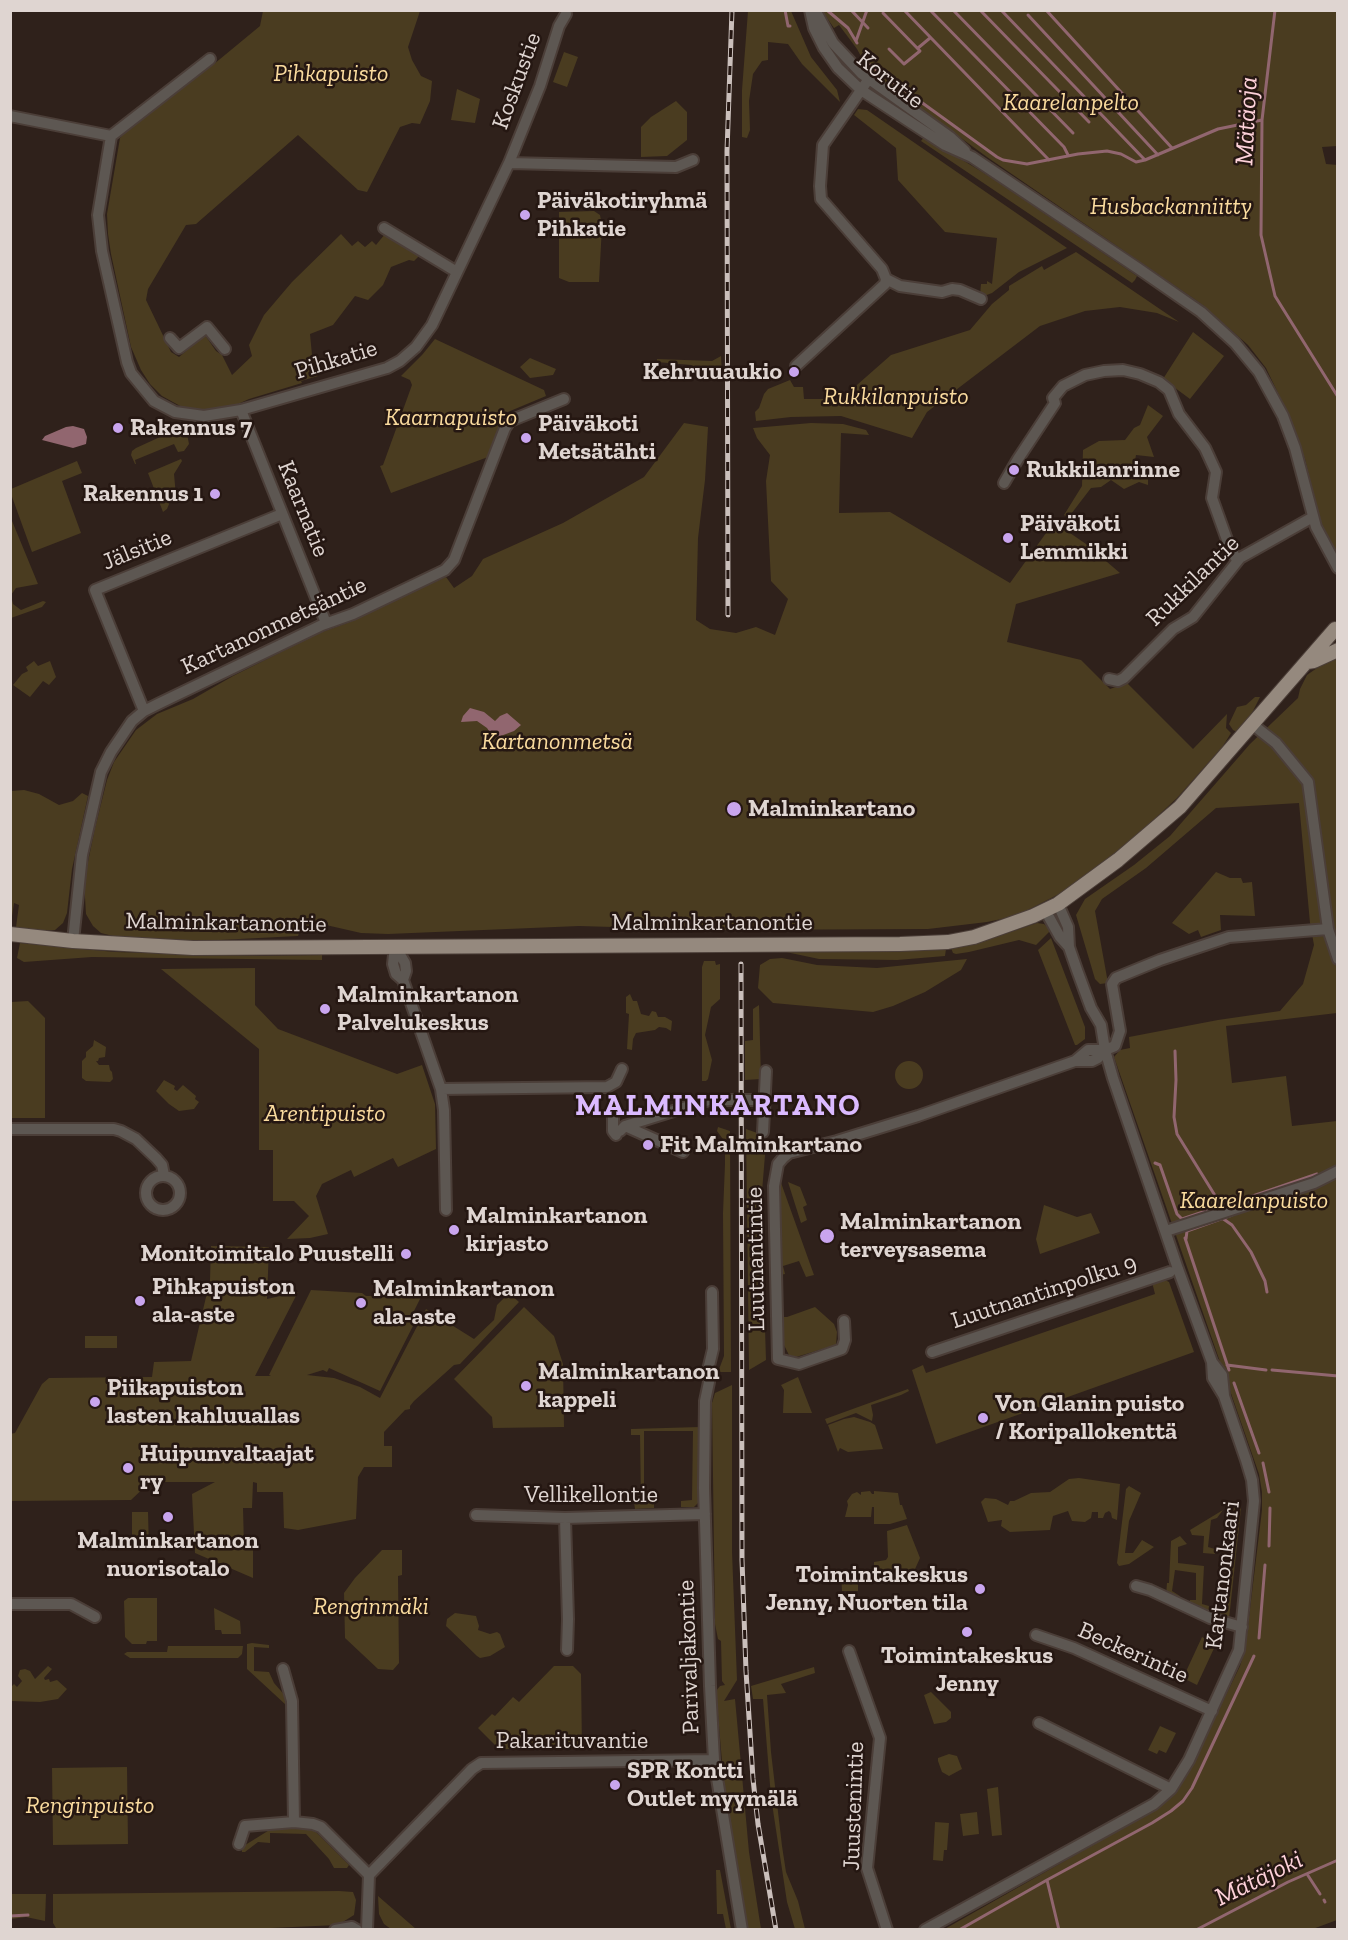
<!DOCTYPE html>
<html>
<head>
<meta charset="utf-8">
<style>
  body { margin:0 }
  #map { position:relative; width:1348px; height:1940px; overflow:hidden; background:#2f211b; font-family:"Zilla Slab",serif }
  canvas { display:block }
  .frame { position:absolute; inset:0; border:12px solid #dfd5d1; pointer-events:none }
</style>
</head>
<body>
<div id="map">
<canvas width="1348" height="1940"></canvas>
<div class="frame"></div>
</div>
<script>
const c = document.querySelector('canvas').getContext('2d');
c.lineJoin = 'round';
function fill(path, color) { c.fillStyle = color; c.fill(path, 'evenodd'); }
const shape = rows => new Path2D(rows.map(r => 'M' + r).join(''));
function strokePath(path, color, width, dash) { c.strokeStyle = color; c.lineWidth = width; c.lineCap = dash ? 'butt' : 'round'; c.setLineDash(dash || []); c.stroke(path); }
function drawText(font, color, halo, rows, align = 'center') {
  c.font = font + ' "Zilla Slab",serif'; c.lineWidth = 5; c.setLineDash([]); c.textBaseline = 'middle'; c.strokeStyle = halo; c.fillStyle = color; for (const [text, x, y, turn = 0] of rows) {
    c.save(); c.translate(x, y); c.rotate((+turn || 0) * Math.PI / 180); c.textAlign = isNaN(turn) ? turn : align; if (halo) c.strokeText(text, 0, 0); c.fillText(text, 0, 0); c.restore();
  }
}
fill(shape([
  [263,11,420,11,408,47,412,60,421,76,432,81,430,101,420,124,412,123,400,127,367,192,358,190,298,135,196,224,186,225,148,289,146,300,171,352,179,357,205,335,216,351,222,355,232,375,252,356,249,345,264,315,292,282,341,234,352,246,358,241,365,247,372,241,376,245,385,234,419,253,419,256,414,261,409,260,391,267,383,285,368,300,355,296,333,325,310,334,312,355,318,376,301,381,302,383,249,399,238,404,219,409,202,410,182,407,162,396,150,384,141,370,131,347,111,254,108,234,107,214,120,138,133,123,214,64,260,26],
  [748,11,791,11,811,57,837,90,840,102,802,64,788,44,768,42,768,60,762,61,753,74,749,101,750,130,747,138,742,137,742,90],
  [822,11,1337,11,1337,146,1322,147,1326,164,1338,165,1337,556,1320,520,1305,459,1290,418,1266,368,1248,345,1200,303,987,157,869,71,857,49,839,25,834,28],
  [564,52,578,57,567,87,553,82],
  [457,89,480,99,475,123,451,120],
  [676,101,687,112,687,140,667,156,641,157,641,127,651,117],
  [858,109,867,110,1067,248,1019,272,992,293,984,296,980,295,981,284,987,284,987,281,992,284,997,238,945,232,898,180,896,148,854,115],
  [924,137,994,179,1137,276,1135,280,1132,283,921,141],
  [594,211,600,215,602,226,599,282,569,282,559,278,559,212],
  [1076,252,1179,322,1157,313,1120,307,1085,311,1040,326,927,412,912,438,841,416,791,417,756,421,755,412,759,408,764,394,768,389,790,380,794,387,803,387,804,399,841,399,891,355,970,330,992,304,1009,290,1009,286,1042,266,1044,270],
  [1193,332,1224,356,1190,399,1163,379],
  [435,339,544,390,546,396,503,414,488,457,391,493,380,466,383,465,412,385,410,380,401,376,422,355],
  [721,356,722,374,707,374,691,365,657,362,657,359,712,361],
  [530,358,556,369,553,375,530,378,520,367],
  [1148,405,1163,416,1147,437,1154,457,1136,455,1134,466,1139,474,1148,475,1148,485,1139,482,1124,489,1111,480,1101,487,1091,488,1068,518,1064,515,1082,486,1083,450,1099,441,1125,440,1134,428,1140,425],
  [684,423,708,427,705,480,698,538,696,620,710,629,736,633,756,627,775,635,788,599,771,581,766,481,770,455,757,438,753,428,811,423,843,424,866,430,869,435,841,433,839,513,890,512,1010,583,1054,522,1086,544,1120,573,1016,604,1007,642,1081,660,1110,689,1127,683,1193,749,1227,714,1226,728,1231,733,1223,746,1177,798,1119,852,1063,892,1016,916,987,922,928,929,716,930,579,926,388,934,361,933,326,925,301,927,298,936,200,941,113,936,101,933,93,926,86,914,84,881,95,828,107,780,114,762,136,730,157,714,193,699,233,676,319,633,350,622,407,594,446,577,454,588,472,576,483,559,563,523,644,477],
  [220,424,216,427,187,434,189,444,184,451,178,452,174,444,135,460,136,464,135,464,131,455,132,451,136,448,160,437,167,427],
  [181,459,182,461,174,474,176,496,172,497,167,509,163,512,148,473],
  [77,461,82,473,62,481,81,533,32,552,11,494,11,489],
  [10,516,38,584,16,588,11,595,13,604,21,610,43,601,46,602,42,607,11,618],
  [1337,654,1337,1016,1337,1013,1226,1026,1232,1083,1286,1076,1292,1126,1337,1121,1337,1920,1310,1930,943,1930,1158,1808,1175,1793,1190,1769,1240,1666,1245,1650,1262,1510,1262,1492,1259,1474,1114,1057,1120,1050,1130,1048,1129,1037,1218,1020,1280,1011,1303,984,1314,945,1310,923,1299,803,1216,808,1146,868,1102,899,1095,911,1108,983,1100,984,1095,979,1076,915,1085,899,1134,865,1170,836,1250,744,1298,698,1300,689,1307,675],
  [34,661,38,666,50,661,56,677,49,685,43,681,30,697,13,685,22,674,28,671,26,667],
  [1255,697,1260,697,1250,717,1237,732,1233,730,1229,724,1237,707,1246,705],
  [24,790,39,794,59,805,73,801,82,793,88,796,72,869,67,913,63,923,55,930,37,930,16,927,19,905,14,903,11,923,11,791],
  [1216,872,1230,878,1241,878,1243,883,1252,882,1255,916,1220,915,1221,930,1201,937,1198,930,1189,934,1172,923],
  [1037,923,1044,924,1051,930,1036,945,1019,940,969,952,956,954,953,953,951,948,978,943],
  [1051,938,1085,1027,1085,1039,1077,1045,1075,1045,1038,950],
  [20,943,115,952,262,956,322,955,322,960,92,957,24,962,17,958],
  [946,949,945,956,897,960,819,959,786,952],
  [782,958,817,965,877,968,967,959,961,970,925,992,893,1006,873,1012,773,1003,758,988,760,965,770,959],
  [704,961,715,961,716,965,720,964,720,999,711,1007,705,1035,712,1060,708,1079,706,1081,702,1081,702,967],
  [255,968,255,1005,278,1029,397,1074,422,1065,435,1104,436,1149,398,1167,393,1158,354,1177,351,1170,322,1184,316,1196,328,1234,310,1238,287,1239,309,1216,294,1201,273,1201,273,1150,259,1150,259,1049,161,969],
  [630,994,633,1001,637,1001,641,1014,649,1016,652,1011,656,1012,658,1017,665,1017,672,1021,671,1031,666,1028,659,1027,655,1030,636,1033,633,1039,632,1050,627,1049,629,1014,626,1013,626,997],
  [28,1001,45,1018,45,1118,12,1118,11,1002],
  [759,1005,761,1079,745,1080,745,1041,753,1040,753,1009],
  [94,1040,106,1047,105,1057,99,1058,98,1061,96,1061,99,1065,109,1065,110,1070,112,1072,113,1079,110,1082,86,1081,82,1078,82,1061,86,1057,86,1052,93,1046],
  '895 1075a14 14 0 1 1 28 0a14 14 0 1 1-28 0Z',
  [164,1080,175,1086,174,1089,177,1091,183,1085,196,1096,195,1099,199,1102,194,1109,179,1111,169,1104,156,1091],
  [718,1127,730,1131,731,1372,718,1372,724,1356,723,1213,725,1164,725,1142,717,1131],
  [746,1129,760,1134,765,1155,761,1204,766,1360,749,1370],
  [780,1180,814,1275,806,1277,799,1261,783,1266,785,1274,780,1275],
  [788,1182,800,1187,807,1205,803,1207,807,1220,801,1223],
  [1044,1205,1077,1217,1091,1213,1100,1233,1040,1254,1036,1239],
  [211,1246,269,1247,267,1299,298,1292,255,1376,271,1376,269,1375,311,1290,362,1293,366,1296,422,1295,409,1321,414,1324,380,1391,329,1368,327,1372,323,1370,307,1375,334,1378,360,1387,380,1398,426,1309,474,1339,494,1320,497,1305,509,1293,519,1302,460,1364,454,1365,414,1401,410,1406,410,1409,405,1410,384,1432,384,1446,392,1446,392,1467,364,1467,358,1477,356,1519,298,1530,284,1528,283,1492,257,1492,257,1483,253,1482,252,1508,243,1508,244,1546,253,1547,253,1578,195,1553,192,1494,215,1482,150,1482,131,1500,11,1501,10,1434,15,1433,42,1384,49,1378,152,1377,154,1362,191,1361,210,1280],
  [1163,1279,1169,1282,1194,1352,936,1444,912,1370,923,1365,926,1373,1155,1294,1152,1282],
  [524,1307,554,1336,563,1364,564,1427,493,1428,492,1417,454,1379],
  [815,1307,834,1324,837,1332,836,1345,796,1357,789,1355,783,1343,782,1317,787,1317],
  [85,1336,117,1336,117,1348,85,1348],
  [798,1377,812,1413,783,1413,784,1390,781,1385],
  [732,1385,732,1552,737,1680,724,1701,735,1699,749,1852,761,1929,746,1929,736,1873,724,1785,716,1691,720,1686,725,1685,722,1681,721,1641,718,1639,715,1624,712,1403,715,1393],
  [908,1389,909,1391,901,1395,871,1405,873,1415,872,1421,856,1413,827,1424,825,1419],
  [854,1417,870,1422,875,1425,883,1449,848,1452,840,1448,838,1452,828,1425,844,1419],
  [700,1427,698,1503,694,1507,681,1507,681,1501,692,1500,693,1431,644,1431,644,1500,654,1500,654,1508,635,1509,634,1502,641,1501,640,1435,631,1435,631,1429],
  [1079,1478,1120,1484,1117,1520,1112,1518,1111,1513,1109,1511,1105,1513,1103,1518,1098,1518,1098,1512,1092,1512,1091,1518,1085,1522,1072,1521,1068,1511,1053,1516,1050,1530,1010,1532,1001,1526,1002,1520,988,1522,981,1502,985,1498,996,1499,1008,1505,1010,1501,1014,1501,1031,1493,1050,1492,1069,1479],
  [1129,1486,1141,1493,1129,1521,1125,1553,1133,1553,1142,1540,1154,1547,1129,1564,1119,1566,1117,1563,1126,1489],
  [870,1491,872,1494,874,1494,874,1491,898,1493,900,1505,902,1505,907,1519,890,1524,874,1524,874,1507,872,1507,871,1517,845,1517,848,1505,847,1501,852,1494,857,1492,861,1495,861,1492],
  [1241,1504,1241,1508,1229,1619,1213,1614,1215,1608,1222,1610,1229,1557,1222,1555,1223,1548,1230,1548,1234,1507],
  [1223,1510,1217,1518,1211,1520,1208,1547,1215,1549,1215,1554,1203,1553,1204,1536,1192,1535,1190,1530],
  [132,1512,148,1512,149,1550,132,1550],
  [907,1525,920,1558,911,1578,909,1577,912,1570,874,1571,874,1562,886,1560,888,1557,887,1531],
  [1180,1536,1187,1544,1178,1547,1178,1563,1204,1566,1202,1604,1209,1606,1208,1613,1189,1604,1190,1600,1196,1600,1196,1573,1175,1570,1172,1591,1180,1596,1179,1600,1166,1595,1167,1583,1169,1583,1171,1541],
  [382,1550,402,1550,402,1575,398,1576,399,1663,393,1670,378,1669,345,1638,344,1593,355,1578],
  [841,1573,847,1573,847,1576,857,1576,857,1573,868,1574,868,1576,872,1576,872,1582,858,1583,858,1591,842,1591],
  [128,1598,157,1598,157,1641,147,1641,146,1644,132,1644,125,1637,124,1601],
  [214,1608,240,1621,241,1634,222,1634,221,1630,215,1630],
  [455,1613,476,1616,479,1626,478,1630,490,1634,497,1632,500,1634,505,1647,490,1656,480,1658,477,1656,446,1626,447,1619],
  [1202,1637,1216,1644,1197,1685,1183,1678],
  [252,1643,269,1645,269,1648,254,1647,254,1671,269,1672,274,1683,288,1699,286,1705,247,1669,247,1644],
  [168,1646,243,1646,242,1654,238,1658,130,1658,124,1654,127,1652,167,1652],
  [48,1666,52,1669,44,1678,45,1680,49,1679,50,1682,57,1680,67,1689,58,1699,40,1702,11,1701,11,1687,14,1684,17,1687,22,1681,18,1676,20,1670,25,1669,30,1671,35,1679],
  [554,1666,573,1666,581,1674,582,1749,499,1749,478,1728,492,1714,495,1716,513,1697,519,1702],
  [814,1667,815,1673,781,1684,786,1693,767,1695,771,1752,782,1846,786,1872,798,1901,805,1929,795,1929,787,1902,771,1797,763,1699,753,1699,751,1686],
  [931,1692,951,1712,951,1718,946,1722,934,1724,924,1695],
  [1160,1726,1176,1733,1166,1753,1159,1750,1157,1754,1148,1750],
  [949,1754,957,1756,962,1769,949,1776,942,1772,938,1761,938,1758],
  [127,1767,128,1844,53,1845,52,1768],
  [998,1787,1002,1835,992,1836,987,1789],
  [977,1812,979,1834,963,1836,960,1814],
  [935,1822,949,1823,947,1850,944,1850,943,1861,933,1860],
  [310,1828,317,1833,349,1865,347,1868,334,1868,329,1859,306,1834,270,1833,270,1843,258,1842,245,1852,242,1852,242,1847,271,1829],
  [716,1870,720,1870,731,1929,726,1929,723,1914,717,1914],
  [339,1891,353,1892,356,1900,354,1915,338,1925,271,1928,56,1928,53,1923,53,1894],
  [11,1894,46,1894,45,1921,26,1917,11,1919],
  [378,1896,416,1929,391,1929,384,1924,379,1914]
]), '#4a3c20');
fill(shape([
  [73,426,84,429,87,437,86,444,73,448,42,440,45,436,66,427],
  [470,708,484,712,495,721,500,716,507,713,521,725,514,731,498,737,491,734,487,728,477,721,461,722,463,716]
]), '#91666f');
strokePath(shape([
  [785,10,788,26,790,26],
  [851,10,868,28],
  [904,10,1049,160],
  [930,10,1064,147,1068,155],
  [953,10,1073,133],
  [980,10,1089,122],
  [1001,10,1145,160],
  [1046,10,1172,148],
  [1275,10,1262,120,1261,235,1275,296,1338,397],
  [828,11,848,28,857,43],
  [883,13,920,51,904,64,889,49],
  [1028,15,1158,155],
  [856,41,867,10],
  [918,48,930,38],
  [870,65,997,157,1003,160,1027,164,1078,154,1107,151,1121,154,1136,162,1145,160,1218,129,1262,120],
  [1175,1051,1176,1080,1174,1117,1177,1134,1219,1202,1216,1208],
  [1155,1163,1160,1165,1177,1214,1182,1219,1239,1200],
  [1247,1198,1317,1174],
  [1222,1218,1232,1225,1251,1252,1265,1281,1267,1292],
  [1185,1238,1229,1370],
  [1186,1239,1187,1231,1232,1215],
  [1227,1365,1266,1370],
  [1272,1370,1338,1376],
  [1234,1383,1259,1453],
  [1263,1463,1269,1492],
  [1269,1546,1270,1508],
  [1259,1638,1265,1565],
  [1307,1874,1320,1894],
  [1324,1900,1325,1902],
  [10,1916,28,1915],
  [959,1930,1047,1880],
  [1059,1930,1047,1880,1152,1823,1171,1811,1183,1801,1192,1788,1254,1656],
  [1196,1930,1288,1882,1338,1860]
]), '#91666f', 3);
const minor = shape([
  [810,10,814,28,824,48,838,68,861,90,945,145,972,157,1139,269,1201,312,1235,343,1259,372,1283,416,1295,448,1316,527,1338,568],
  [815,10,833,43,862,74,950,137,965,151],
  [10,116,111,136,210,59],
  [111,136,98,215,102,251,127,362,131,373,154,401,175,412,204,416,241,410,387,368,400,361,416,347,432,325,509,163,676,167,693,160],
  [509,163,540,86,559,26,566,14],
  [384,228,457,272],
  [886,279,900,286,942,292,952,289,960,290,981,299],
  [170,338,179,348,207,327,225,349],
  [796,366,885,284,886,279,882,269,828,207,821,199,820,186,823,145,868,80],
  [241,410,326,623],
  [1004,483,1018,459,1055,403,1053,398,1063,386,1085,375,1104,371,1123,370,1140,374,1159,382,1169,390,1179,414,1205,448,1216,472,1212,498,1230,548,1237,560],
  [1109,679,1118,681,1124,678,1173,629,1193,617,1240,558,1313,517],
  [144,711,95,590,282,514],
  [1252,724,1276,743,1308,782,1328,929,1338,959],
  [1058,904,1068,927,1069,947,1077,970,1091,1008,1101,1025,1105,1050,1113,1078,1178,1269,1212,1362,1222,1375,1224,1395],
  [1045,910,1060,937,1069,947],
  [73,941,82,855,101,772,111,752,132,721,144,711,160,703,322,625,353,614,445,570,454,560,505,428,510,421,564,399],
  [395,946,405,963,406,971,403,980,441,1089,444,1110,446,1210],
  [395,946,393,964,396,974,403,980],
  [1075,1061,1088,1050,1105,1050,1115,1046,1120,1031,1112,984,1116,978,1160,960,1229,937,1328,929],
  [441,1089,607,1087,616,1082,622,1069],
  [613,1107,613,1131,616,1135],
  [625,1126,683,1152],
  [10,1129,114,1129,121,1131,136,1139,156,1158,162,1165,164,1175],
  [620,1131,625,1126,709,1100,764,1100],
  [763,1132,766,1071],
  '146 1193a17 17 0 1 1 34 0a17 17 0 1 1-34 0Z',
  [1166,1231,1314,1183,1338,1171],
  [712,1292,713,1349,708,1370,709,1382,705,1401,704,1488,710,1686,714,1760,742,1930],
  [844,1321,845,1340,842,1349,799,1364,778,1359,774,1186,778,1164,783,1158,789,1153,837,1141,918,1116,1075,1061,1092,1061,1098,1058,1105,1050],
  [932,1352,1170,1272],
  [476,1515,565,1518,705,1514],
  [565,1518,568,1619,567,1650],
  [1136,1586,1150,1590,1210,1618,1242,1627],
  [10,1604,71,1604,95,1617],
  [1036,1635,1074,1648,1212,1711],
  [849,1651,880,1738,867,1868,887,1930],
  [283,1669,292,1701,294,1822],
  [1039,1723,1171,1789],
  [239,1844,245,1826,294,1822,313,1824,321,1827,369,1875,367,1930],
  [369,1875,472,1769,481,1763,714,1760],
  [335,1930,352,1927,357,1930],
  [925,1930,1154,1804,1171,1789,1189,1760,1239,1650,1254,1501,1252,1480,1246,1460,1224,1396,1213,1378,1212,1362]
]);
const major = shape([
  [1307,662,1314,661,1338,650],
  [10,934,73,941,193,948,900,944,948,942,974,937,1033,916,1058,904,1118,860,1180,807,1335,629]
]);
strokePath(minor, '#4b3e38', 14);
strokePath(major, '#4b3e38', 16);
strokePath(minor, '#5d5752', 10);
strokePath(major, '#95897e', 14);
const rail = shape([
  [728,615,727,151,732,10],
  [741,964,742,1560,746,1671,753,1779,758,1824,776,1930]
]);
strokePath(rail, '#cabfbb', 5);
strokePath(rail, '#251712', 3, [9]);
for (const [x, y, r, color] of [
  [525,215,6,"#c9a5ee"],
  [794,372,6,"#c9a5ee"],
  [118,428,6,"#c9a5ee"],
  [526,438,6,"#c9a5ee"],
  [1014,470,6,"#c9a5ee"],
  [215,494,6,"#c9a5ee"],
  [1008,538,6,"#c9a5ee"],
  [734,809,8,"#c9a5ee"],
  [325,1009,6,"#c9a5ee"],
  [648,1145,6,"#c9a5ee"],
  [454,1230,6,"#c9a5ee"],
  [827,1236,8,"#c9a5ee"],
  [406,1254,6,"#c9a5ee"],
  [140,1301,6,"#c9a5ee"],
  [361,1303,6,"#c9a5ee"],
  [526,1386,6,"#c9a5ee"],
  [95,1402,6,"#c9a5ee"],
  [983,1418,6,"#c9a5ee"],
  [128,1468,6,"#c9a5ee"],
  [168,1517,6,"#c9a5ee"],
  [980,1589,6,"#c9a5ee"],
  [967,1632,6,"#c9a5ee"],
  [615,1785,6,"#c9a5ee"]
]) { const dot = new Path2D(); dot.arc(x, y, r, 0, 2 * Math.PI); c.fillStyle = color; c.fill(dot); strokePath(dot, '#251712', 2); }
drawText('italic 24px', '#fadb9e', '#251712', [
  ["Pihkapuisto",331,74],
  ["Kaarelanpelto",1071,103],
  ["Husbackanniitty",1171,207],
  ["Rukkilanpuisto",896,397],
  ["Kaarnapuisto",451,418],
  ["Kartanonmetsä",557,742],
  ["Arentipuisto",325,1114],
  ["Kaarelanpuisto",1254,1201],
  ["Renginmäki",371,1607],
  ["Renginpuisto",90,1806]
]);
drawText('24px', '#dfd5d1', '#251712', [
  ["Korutie",890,80,38],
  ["Koskustie",517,81,-70],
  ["Pihkatie",336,360,-17],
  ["Kaarnatie",303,509,68],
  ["Jälsitie",137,550,-22],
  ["Rukkilantie",1193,581,-44],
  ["Kartanonmetsäntie",274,626,-25],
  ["Malminkartanontie",226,923,1],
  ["Malminkartanontie",712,923],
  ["Luutnantintie",756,1259,-91],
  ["Luutnantinpolku 9",1044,1292,-18],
  ["Vellikellontie",591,1495],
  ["Kartanonkaari",1223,1575,-83],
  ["Beckerintie",1133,1653,24],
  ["Parivaljakontie",689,1657,-92],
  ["Pakarituvantie",572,1741],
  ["Juustenintie",854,1806,-88]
]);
drawText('bold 24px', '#dfd5d1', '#251712', [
  ["Päiväkotiryhmä",537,201],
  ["Pihkatie",537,229],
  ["Kehruuaukio",782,372,"right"],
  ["Päiväkoti",538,424],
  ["Metsätähti",538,452],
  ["Rakennus 7",130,428],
  ["Rukkilanrinne",1026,470],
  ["Rakennus 1",203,494,"right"],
  ["Päiväkoti",1020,524],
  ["Lemmikki",1020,552],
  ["Malminkartano",748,809],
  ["Malminkartanon",337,995],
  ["Palvelukeskus",337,1023],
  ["Fit Malminkartano",660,1145],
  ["Malminkartanon",466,1216],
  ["kirjasto",466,1244],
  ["Malminkartanon",840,1222],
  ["terveysasema",840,1250],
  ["Monitoimitalo Puustelli",394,1254,"right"],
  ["Pihkapuiston",152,1287],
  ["ala-aste",152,1315],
  ["Malminkartanon",373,1289],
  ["ala-aste",373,1317],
  ["Malminkartanon",538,1372],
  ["kappeli",538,1400],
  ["Piikapuiston",107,1388],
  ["lasten kahluuallas",107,1416],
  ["Von Glanin puisto",995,1404],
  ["/ Koripallokenttä",995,1432],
  ["Huipunvaltaajat",140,1454],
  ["ry",140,1482],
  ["Malminkartanon",168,1541,"center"],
  ["nuorisotalo",168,1569,"center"],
  ["Toimintakeskus",968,1575,"right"],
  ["Jenny, Nuorten tila",968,1603,"right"],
  ["Toimintakeskus",967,1656,"center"],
  ["Jenny",967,1684,"center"],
  ["SPR Kontti",627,1771],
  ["Outlet myymälä",627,1799]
], 'left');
drawText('italic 26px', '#fdd1d9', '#251712', [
  ["Mätäoja",1247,121,-87],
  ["Mätäjoki",1259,1879,-26]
]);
c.letterSpacing = '1.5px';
drawText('bold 30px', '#dbbaff', '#251712', [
  ["MALMINKARTANO",718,1106]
]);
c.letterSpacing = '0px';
</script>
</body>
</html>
